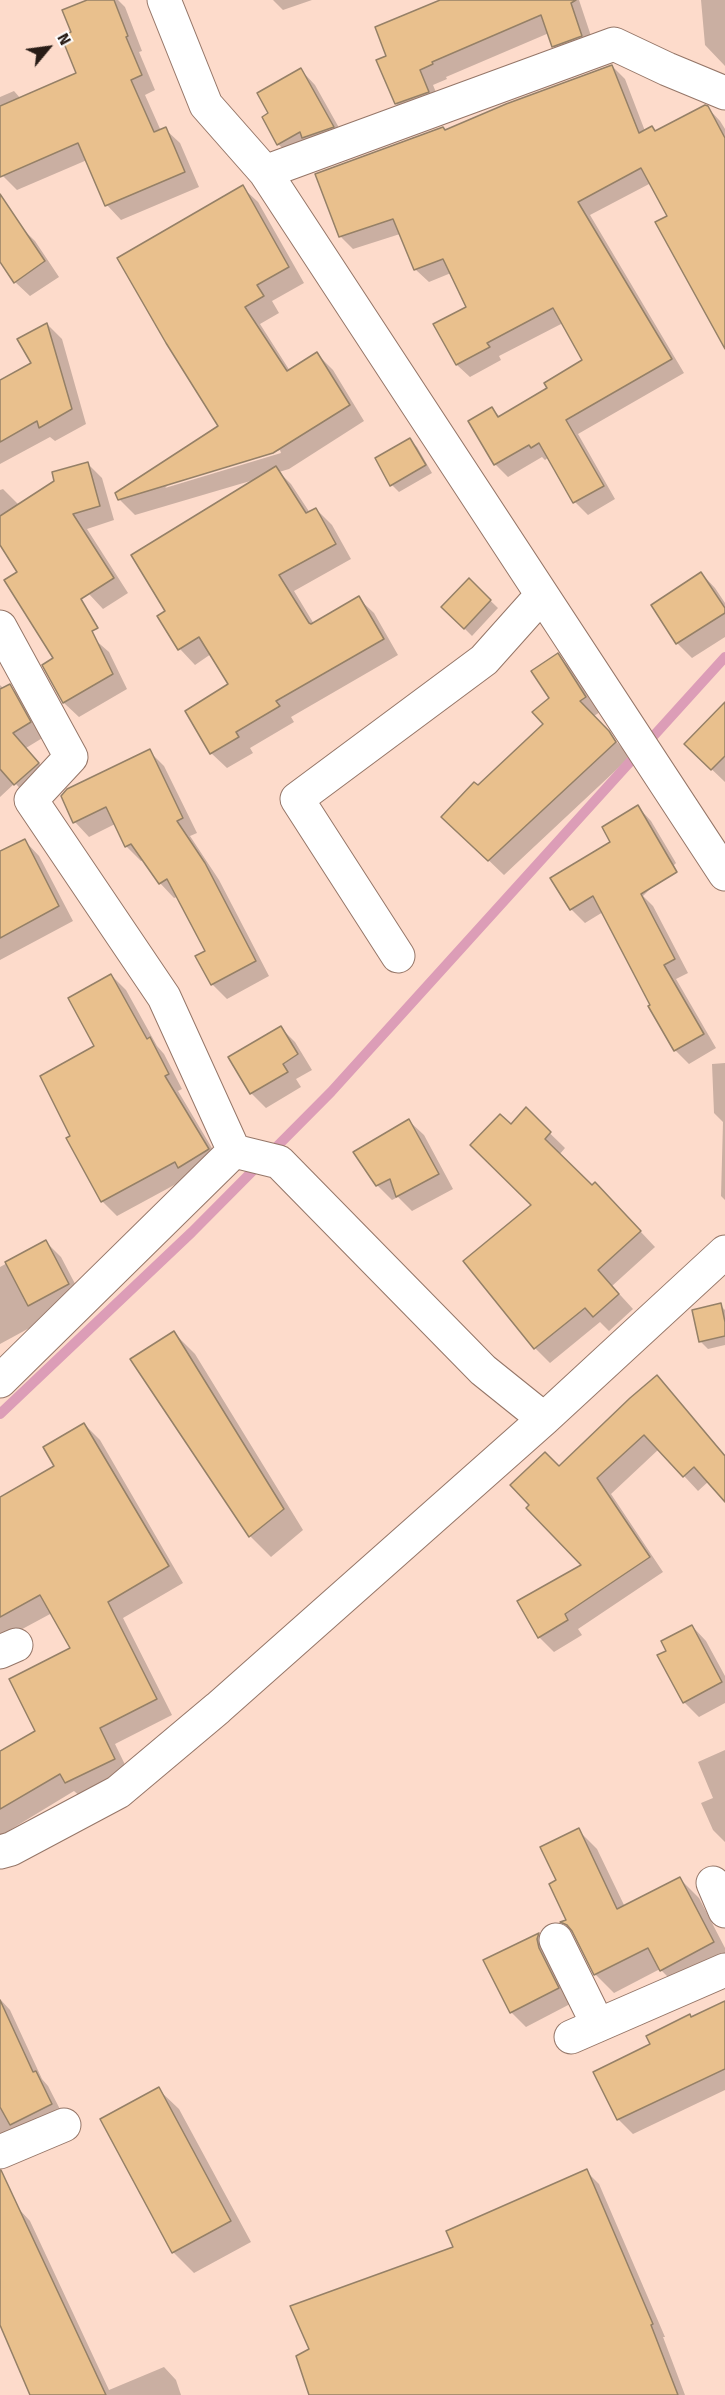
<!DOCTYPE html>
<html>
<head>
<meta charset="utf-8">
<style>
  body { margin:0 }
  #map { position:relative; width:725px; height:2395px; overflow:hidden; background:#fddbcb; font-family:"Fira Sans",sans-serif }
  canvas { display:block }
  .north { position:absolute; left:18px; top:18px; width:60px; height:60px; -webkit-text-stroke:4px #fff; paint-order:stroke; rotate:61deg; font-size:16px; font-weight:700; line-height:24px; text-align:center; color:#281c16 }
  .north::after { content:''; display:block; margin:auto; width:21px; height:27px; background:#281c16; clip-path:polygon(50% 0,100% 100%,50% 72%,0 100%) }
</style>
</head>
<body>
<div id="map">
<canvas width="725" height="2395"></canvas>
<div class="north">N</div>
</div>
<script>
const c = document.querySelector('canvas').getContext('2d');
c.lineJoin = 'round';
function fill(path, color) { c.fillStyle = color; c.fill(path, 'evenodd'); }
const shape = rows => new Path2D(rows.map(r => 'M' + r).join(''));
function strokePath(path, color, width, dash) { c.strokeStyle = color; c.lineWidth = width; c.lineCap = dash ? 'butt' : 'round'; c.setLineDash(dash || []); c.stroke(path); }
fill(shape([
  [91,0,118,0,125,7,142,51,139,52,155,90,145,95,161,131,165,129,180,143,199,187,121,220,107,205,87,160,17,190,2,175,0,169,0,97,14,91,21,99,78,74,73,33],
  [273,0,312,0,283,10],
  [438,0,579,0,596,51,568,61,553,46,549,33,446,77,447,79,433,85,442,107,411,118,396,104,388,56,439,2],
  [701,0,725,0,725,66,705,45],
  [612,66,625,79,645,131,656,132,707,107,720,121,725,129,725,335,670,216,651,183,590,215,684,373,578,434,615,499,588,515,575,502,549,457,545,460,542,457,508,477,495,464,492,409,501,418,549,388,584,361,563,323,499,356,501,360,470,377,457,365,468,307,451,273,429,282,416,270,400,234,353,249,340,236,445,131],
  [301,70,315,85,347,142,293,158,278,144,270,114],
  [242,187,258,202,304,283,272,301,279,313,260,324,290,371,317,354,333,370,364,421,289,469,279,472,291,484,310,513,316,509,332,525,351,559,294,591,314,624,358,598,374,613,398,655,291,717,294,722,250,748,253,753,227,768,211,753,230,685,211,654,195,665,180,649,159,617,167,611,257,479,135,515,119,499,220,426],
  [280,450,281,453,165,488,170,483],
  [0,207,35,241,59,277,30,296,15,282,0,259],
  [47,324,62,339,86,424,55,441,50,437,0,464,0,382,33,364],
  [410,440,417,447,432,473,399,492,392,485],
  [87,463,102,478,114,520,87,529,128,593,103,609,89,594,54,474],
  [3,489,18,504,93,638,109,652,127,689,79,717,64,703,44,665,55,659,19,573,0,542,0,490],
  [701,573,715,588,725,603,725,637,692,658,678,644,653,605],
  [469,580,498,608,472,636,443,607],
  [558,655,572,670,600,712,594,716,630,757,504,875,458,831,478,788,545,724],
  [0,685,4,689,9,685,24,700,44,737,26,748,52,778,29,798,15,783,0,797],
  [725,704,725,782,701,759],
  [149,751,164,766,197,833,190,836,219,880,269,976,227,999,212,984,197,957,207,951,177,897,174,898,160,883,144,860,141,861,126,846,115,824,89,837,75,822],
  [638,807,651,821,676,863,643,896,653,906,688,973,676,979,716,1048,689,1064,675,1050,650,1007,652,1006,603,912,585,923,571,909,612,842],
  [25,841,39,856,73,921,0,960,0,853],
  [111,975,126,990,157,1046,164,1054,182,1089,178,1091,222,1165,189,1177,117,1216,102,1201,68,1139,72,1136,96,1046],
  [281,1028,295,1042,312,1070,296,1079,301,1087,266,1108,251,1093,230,1058],
  [725,1063,725,1200,721,1196,723,1122,714,1113,712,1064],
  [526,1110,565,1148,559,1155,592,1187,610,1199,655,1247,612,1286,633,1309,609,1331,600,1322,550,1363,535,1348,465,1261,533,1205,511,1126],
  [409,1121,424,1135,453,1189,412,1211,398,1197,392,1200,377,1185],
  [46,1242,61,1257,83,1299,0,1344,0,1267],
  [720,1305,725,1310,725,1345,708,1349,700,1341],
  [174,1333,195,1354,303,1530,271,1557,250,1536,132,1359],
  [657,1377,725,1455,725,1499,709,1481,698,1491,659,1449,611,1494,663,1572,578,1629,582,1635,554,1652,539,1637,583,1565,559,1468],
  [84,1424,100,1440,183,1583,123,1618,172,1715,115,1744,130,1775,82,1798,74,1791,0,1836,0,1753,37,1731,72,1649,52,1613,0,1641,0,1499,56,1467],
  [692,1626,706,1641,725,1676,725,1703,699,1717,684,1702,668,1651],
  [725,1750,725,1842,713,1830,701,1803,713,1798,698,1762],
  [578,1830,597,1849,625,1907,680,1879,699,1898,725,1948,725,1965,680,1989,660,1969,614,1993,595,1974,577,1937,563,1923,568,1920,558,1881],
  [539,1934,553,1949,572,2003,526,2027,511,2012,485,1961],
  [0,1999,10,2010,42,2079,48,2086,64,2117,0,2151],
  [725,2003,725,2090,633,2134,618,2119,652,2045,692,2018],
  [158,2089,179,2109,251,2242,194,2273,174,2253,102,2120],
  [586,2171,599,2184,665,2337,663,2337,685,2395,311,2395,311,2350,455,2248],
  [18,2208,30,2221,109,2390,164,2367,176,2380,181,2395,32,2395,0,2322,0,2217]
]), '#0003');
strokePath(shape([
  [0,1414,192,1232,331,1092,725,657]
]), '#dc9db7', 10);
const building = shape([
  [87,0,114,0,128,36,126,37,142,75,131,80,154,132,166,127,185,172,105,206,78,143,0,177,0,106,76,73,61,36,71,32,62,10,87,0],
  [440,0,576,0,571,3,582,36,552,47,541,15,432,62,433,64,420,70,429,92,395,104,376,60,386,56,375,27,440,0],
  [612,65,639,133,652,126,655,131,705,105,708,106,725,138,725,349,655,222,667,216,641,168,578,202,672,359,566,420,604,486,573,503,539,443,531,448,529,445,494,465,468,421,492,407,498,417,547,388,544,383,582,360,553,308,487,343,490,347,456,365,433,324,466,307,443,259,414,270,393,219,339,237,315,174,443,127,445,130,506,104,612,65],
  [301,68,334,127,302,138,300,132,277,145,262,117,268,113,257,93,301,68],
  [243,185,289,267,257,285,264,296,245,307,287,371,317,352,350,405,273,453,118,500,115,493,218,426,166,343,117,258,243,185],
  [0,194,45,261,14,283,0,262,0,194],
  [47,323,72,409,39,428,37,421,0,442,0,380,31,363,17,339,47,323],
  [410,438,426,465,390,486,375,458,410,438],
  [88,462,100,506,73,514,114,578,81,599,98,628,92,631,113,674,63,703,42,665,53,658,4,580,17,572,0,545,0,516,54,481,52,472,88,462],
  [276,466,306,513,316,508,336,544,279,575,309,623,311,624,359,596,384,639,276,701,280,706,236,732,239,737,210,754,185,711,228,684,199,637,178,650,157,616,165,611,131,555,276,466],
  [701,572,725,608,725,613,676,644,651,605,701,572],
  [469,578,491,600,464,629,441,607,469,578],
  [558,653,586,697,580,701,609,731,616,742,488,861,441,817,474,782,478,785,543,724,532,712,549,698,531,671,558,653],
  [10,684,31,722,13,733,39,763,14,785,0,769,0,689,10,684],
  [725,702,725,756,711,770,684,744,725,702],
  [150,749,183,818,177,821,205,863,256,961,211,985,195,956,205,951,167,879,159,884,131,844,125,847,106,807,73,823,61,796,67,789,150,749],
  [638,805,677,872,641,894,675,959,664,965,704,1034,674,1051,648,1006,650,1005,593,896,570,910,550,878,610,842,602,827,638,805],
  [25,839,59,906,0,938,0,851,25,839],
  [111,974,147,1039,150,1037,169,1074,165,1076,209,1149,178,1168,175,1162,101,1202,66,1138,70,1136,40,1076,94,1046,68,998,111,974],
  [281,1026,298,1054,283,1064,288,1072,250,1094,228,1057,281,1026],
  [526,1107,551,1132,545,1139,592,1185,595,1182,641,1231,598,1270,619,1294,593,1317,585,1308,534,1349,463,1261,531,1205,470,1145,500,1114,511,1124,526,1107],
  [409,1119,439,1174,396,1197,390,1179,376,1186,353,1152,409,1119],
  [46,1240,69,1284,28,1306,5,1262,46,1240],
  [721,1303,725,1322,725,1336,699,1342,692,1310,721,1303],
  [174,1331,284,1509,249,1537,130,1359,174,1331],
  [657,1375,725,1456,725,1502,694,1467,683,1477,644,1435,597,1478,650,1557,565,1614,568,1620,538,1638,517,1601,581,1565,526,1508,529,1505,510,1485,545,1452,559,1466,630,1398,657,1375],
  [84,1423,169,1566,108,1602,157,1699,100,1728,115,1759,65,1783,60,1774,0,1809,0,1751,35,1731,9,1679,70,1648,40,1595,0,1617,0,1497,54,1466,43,1447,84,1423],
  [692,1625,722,1682,683,1703,657,1655,666,1651,661,1641,692,1625],
  [579,1828,617,1909,680,1877,714,1942,660,1971,648,1948,594,1975,572,1931,567,1925,560,1922,566,1920,549,1884,556,1880,540,1847,579,1828],
  [539,1933,537,1939,539,1948,559,1988,510,2013,483,1960,539,1933],
  [0,2000,33,2072,36,2071,52,2104,10,2125,0,2107,0,2000],
  [725,2001,725,2069,617,2120,593,2072,650,2044,646,2036,690,2014,691,2017,725,2001],
  [159,2087,231,2221,172,2253,100,2119,159,2087],
  [587,2169,653,2324,651,2325,678,2395,309,2395,296,2356,309,2349,290,2306,453,2247,446,2231,587,2169],
  [0,2170,1,2170,106,2395,30,2395,0,2325,0,2170]
]);
fill(building, '#e9c08d');
strokePath(building, '#958067', 1.5);
const street = shape([
  [164,0,206,105,265,172,725,874],
  [265,172,614,44,667,69,725,93],
  [0,627,71,757,31,800,164,997,234,1151,279,1162,483,1370,544,1419],
  [398,956,297,799,484,660,542,595],
  [0,1381,234,1151],
  [0,1652,16,1645],
  [0,1852,11,1849,118,1792,218,1708,544,1419,725,1252],
  [713,1883,725,1911],
  [556,1940,598,2025],
  [571,2037,725,1970],
  [0,2152,64,2125]
]);
strokePath(street, '#957668', 35);
strokePath(street, '#fff', 33);
</script>
</body>
</html>
